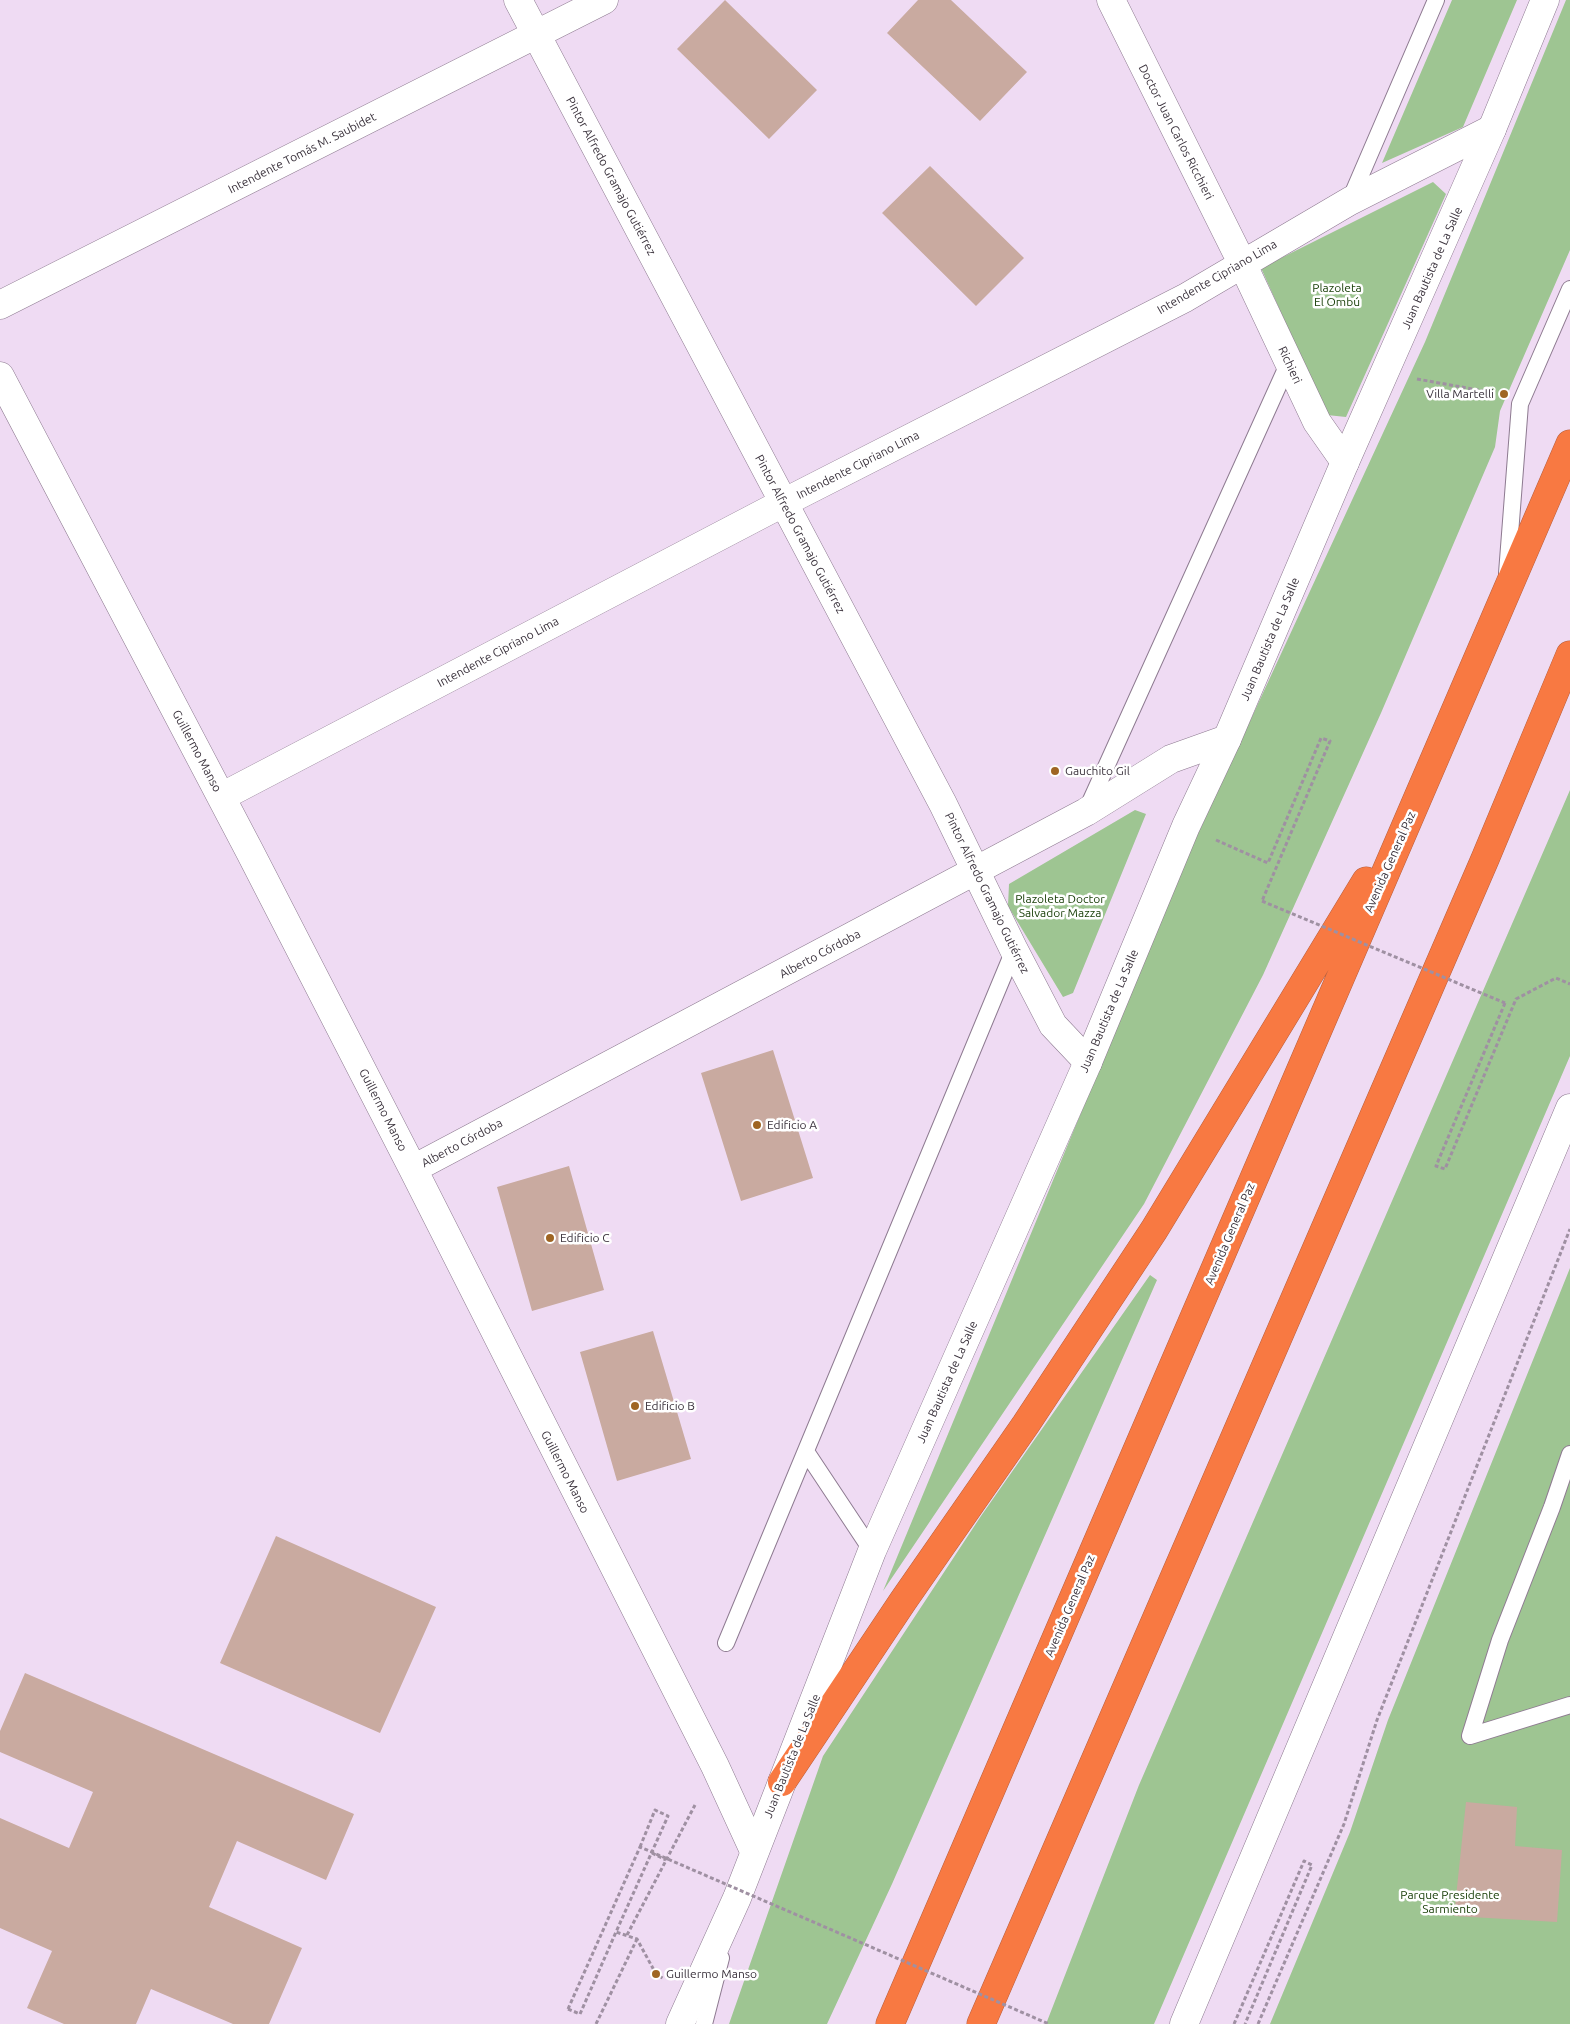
<!DOCTYPE html>
<html>
<head>
<meta charset="utf-8">
<style>
  body { margin:0 }
  canvas { display:block; background:#efdbf3 }
</style>
</head>
<body>
<canvas width="1570" height="2024"></canvas>
<script>
const c = document.querySelector('canvas').getContext('2d');
c.lineJoin = 'round';
function fill(path, color) { c.fillStyle = color; c.fill(path, 'evenodd'); }
const shape = rows => new Path2D(rows.map(r => 'M' + r).join(''));
function strokePath(path, color, width, dash) { c.strokeStyle = color; c.lineWidth = width; c.lineCap = dash ? 'butt' : 'round'; c.setLineDash(dash || []); c.stroke(path); }
function drawText(font, color, halo, rows, align = 'center') {
  c.font = font + ' Ubuntu,sans-serif'; c.lineWidth = 5; c.setLineDash([]); c.textBaseline = 'middle'; c.strokeStyle = halo; c.fillStyle = color; for (const [text, x, y, turn = 0] of rows) {
    c.save(); c.translate(x, y); c.rotate((+turn || 0) * Math.PI / 180); c.textAlign = isNaN(turn) ? turn : align; if (halo) c.strokeText(text, 0, 0); c.fillText(text, 0, 0); c.restore();
  }
}
fill(shape([
  [1452,0,1517,0,1463,127,1382,163],
  [1566,0,1570,0,1570,250,1500,411,1495,447,1381,713,1263,975,1144,1204,883,1591,1184,864,1425,342],
  [1433,182,1446,194,1346,417,1327,415,1261,268],
  [1570,790,1570,1056,1154,2024,1046,2024,1139,1785],
  [1135,810,1146,814,1073,993,1063,997,1008,906,1009,884],
  [1570,1268,1570,2024,1270,2024,1350,1832,1388,1720],
  [1150,1275,1157,1280,892,1884,827,2024,729,2024,823,1756,981,1516]
]), '#9ec592');
fill(shape([
  [725,0,817,90,769,139,677,49],
  [918,0,951,0,1027,72,980,121,887,33],
  [930,166,1024,258,976,306,882,213],
  [773,1050,813,1178,741,1201,701,1073],
  [569,1166,604,1290,532,1311,497,1187],
  [653,1331,691,1459,617,1481,580,1352],
  [276,1536,436,1607,380,1733,220,1663],
  [25,1673,354,1814,326,1880,237,1841,209,1907,302,1948,269,2024,233,2024,151,1989,136,2024,64,2024,27,2008,52,1951,0,1928,0,1818,69,1848,93,1792,0,1752,0,1731],
  [1466,1802,1517,1807,1515,1846,1562,1850,1557,1922,1454,1916]
]), '#c9aaa0');
const service = shape([
  [1350,200,1436,0],
  [1507,573,1520,404,1570,289],
  [1087,809,1289,362],
  [807,1453,872,1551],
  [1570,1454,1552,1507,1500,1640,1470,1736,1570,1705],
  [726,1643,1014,950],
  [704,2024,721,1958]
]);
const minor = shape([
  [518,0,943,804,1014,950,1053,1025,1088,1062],
  [1111,0,1242,263,1317,422,1345,462],
  [0,305,604,0],
  [0,376,250,852,413,1169,715,1766,754,1851],
  [221,797,783,503,1185,298,1350,201,1492,129],
  [413,1169,1086,812,1171,759,1227,739]
]);
const tertiary = shape([
  [680,2024,737,1898,872,1551,1088,1062,1186,826,1227,739,1345,462,1492,129,1545,0],
  [1184,2024,1570,1108]
]);
const motorway = shape([
  [782,1782,903,1601,1026,1424,1154,1230,1366,881],
  [890,2024,1570,444],
  [981,2024,1485,859,1570,655]
]);
strokePath(service, '#8e7b91', 18);
strokePath(minor, '#8e7b91', 29);
strokePath(tertiary, '#8e7b91', 29);
strokePath(motorway, '#b66040', 29);
strokePath(shape([
  [1417,379,1495,393],
  [1216,840,1268,863,1321,738,1330,741,1262,901],
  [1505,1003,1436,1166,1445,1169,1516,999,1556,978,1570,984],
  [640,1847,655,1810,668,1816,616,1932,637,1939,656,1974,664,1979],
  [652,1853,666,1860],
  [627,1935,695,1805],
  [568,2009,580,2014,616,1932],
  [596,2024,637,1939],
  [1234,2024,1304,1861,1312,1865,1245,2024],
  [1258,2024,1344,1824,1377,1720,1570,1229]
]), '#9f90a2', 3, [4, 2.5]);
strokePath(service, '#fff', 16);
strokePath(minor, '#fff', 28);
strokePath(tertiary, '#fff', 28);
strokePath(motorway, '#f87942', 28);
strokePath(shape([
  [1262,901,1505,1003],
  [568,2009,640,1847,1049,2024]
]), '#9f90a2', 3, [4, 2.5]);
for (const [x, y, r, color] of [
  [1504,394,5,"#9f6523"],
  [1055,771,5,"#9f6523"],
  [757,1125,5,"#9f6523"],
  [550,1238,5,"#9f6523"],
  [635,1406,5,"#9f6523"],
  [656,1974,5,"#9f6523"]
]) { const dot = new Path2D(); dot.arc(x, y, r, 0, 2 * Math.PI); c.fillStyle = color; c.fill(dot); strokePath(dot, '#fff', 2); }
drawText('12px', '#3b333d', '#fff', [
  ["Doctor Juan Carlos Ricchieri",1176,132,63],
  ["Intendente Tomás M. Saubidet",302,153,-27],
  ["Pintor Alfredo Gramajo Gutiérrez",611,176,62],
  ["Juan Bautista de La Salle",1432,268,-66],
  ["Intendente Cipriano Lima",1217,277,-30],
  ["Richieri",1290,365,65],
  ["Intendente Cipriano Lima",858,465,-27],
  ["Pintor Alfredo Gramajo Gutiérrez",800,534,62],
  ["Juan Bautista de La Salle",1270,639,-67],
  ["Intendente Cipriano Lima",498,652,-28],
  ["Guillermo Manso",197,751,62],
  ["Avenida General Paz",1390,862,-66],
  ["Pintor Alfredo Gramajo Gutiérrez",987,893,64],
  ["Alberto Córdoba",820,954,-28],
  ["Juan Bautista de La Salle",1109,1011,-67],
  ["Guillermo Manso",383,1110,63],
  ["Alberto Córdoba",462,1143,-28],
  ["Avenida General Paz",1230,1234,-67],
  ["Juan Bautista de La Salle",947,1382,-66],
  ["Guillermo Manso",565,1472,63],
  ["Avenida General Paz",1070,1606,-67],
  ["Juan Bautista de La Salle",792,1756,-68]
]);
drawText('12px', '#143b03', '#fff', [
  ["Plazoleta",1337,288],
  ["El Ombú",1337,302],
  ["Plazoleta Doctor",1060,899],
  ["Salvador Mazza",1060,913],
  ["Parque Presidente",1450,1895],
  ["Sarmiento",1450,1909]
]);
drawText('12px', '#3b333d', '#fff', [
  ["Villa Martelli",1494,394,"right"],
  ["Gauchito Gil",1065,771],
  ["Edificio A",767,1125],
  ["Edificio C",560,1238],
  ["Edificio B",645,1406],
  ["Guillermo Manso",666,1974]
], 'left');
</script>
</body>
</html>
